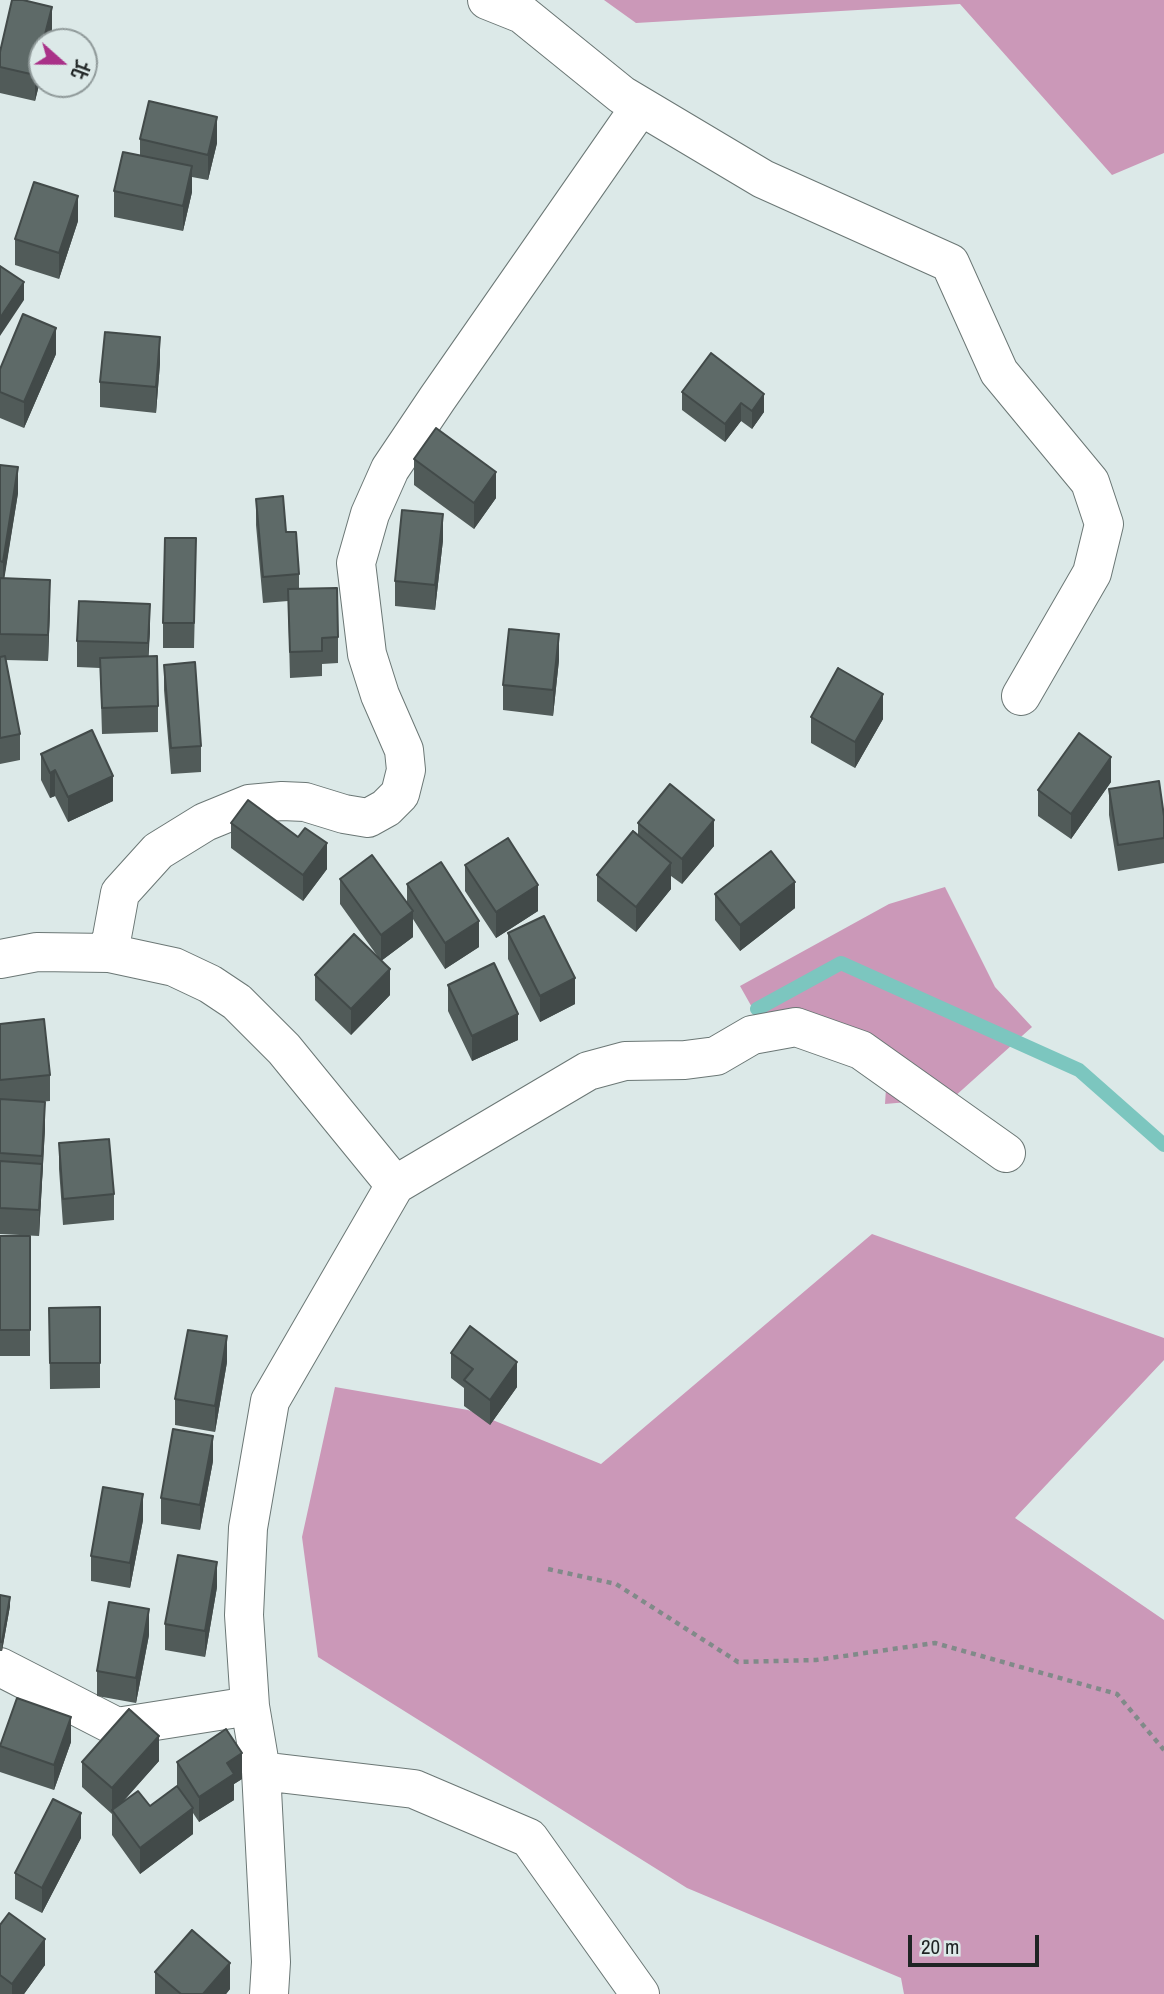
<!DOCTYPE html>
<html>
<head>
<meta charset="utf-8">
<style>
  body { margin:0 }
  #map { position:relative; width:1164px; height:1994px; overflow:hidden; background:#dce9e8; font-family:"Archivo Narrow","Noto Sans TC",sans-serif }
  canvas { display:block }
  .north { position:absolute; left:28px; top:28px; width:70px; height:70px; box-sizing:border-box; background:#dce9e8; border:2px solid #909a9a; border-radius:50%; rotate:111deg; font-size:19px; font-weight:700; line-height:28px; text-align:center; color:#1f2424 }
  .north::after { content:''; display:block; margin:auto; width:24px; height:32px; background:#a93188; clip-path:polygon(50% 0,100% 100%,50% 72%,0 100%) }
  .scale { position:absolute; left:908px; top:1935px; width:131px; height:32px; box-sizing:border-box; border:4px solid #1f2424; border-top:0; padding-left:9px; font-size:21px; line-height:24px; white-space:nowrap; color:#1f2424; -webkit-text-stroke:5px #dce9e8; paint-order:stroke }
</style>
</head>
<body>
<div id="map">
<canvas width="1164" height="1994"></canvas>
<div class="north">北</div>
<div class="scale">20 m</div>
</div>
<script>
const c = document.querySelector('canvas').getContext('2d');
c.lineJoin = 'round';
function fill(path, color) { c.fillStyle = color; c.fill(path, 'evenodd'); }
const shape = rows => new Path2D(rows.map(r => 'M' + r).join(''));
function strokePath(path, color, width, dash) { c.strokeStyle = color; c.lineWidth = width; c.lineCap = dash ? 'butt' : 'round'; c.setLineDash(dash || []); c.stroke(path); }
fill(shape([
  [604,0,1164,0,1164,153,1112,175,960,4,636,23],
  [945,887,995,987,1032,1027,953,1098,885,1104,888,1057,767,1034,740,986,889,904],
  [872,1234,1164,1338,1164,1360,1015,1518,1164,1620,1164,1994,904,1994,901,1978,687,1888,318,1657,302,1537,335,1387,468,1410,601,1464]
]), '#cb98b8');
strokePath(shape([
  [757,1009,841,963,1079,1070,1164,1145]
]), '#7cc6bf', 14);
const street = shape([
  [487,0,522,14,622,95,763,179,950,263,999,372,1090,482,1104,524,1092,573,1021,696],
  [109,953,120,893,158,851,205,822,249,804,282,801,305,802,344,814,368,818,386,808,400,794,406,770,404,750,380,695,367,654,356,563,370,514,390,469,437,399,640,107],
  [0,959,37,952,109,953,174,967,210,984,237,1002,284,1049,395,1185],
  [0,1667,117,1727,250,1706],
  [261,1771,414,1789,529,1838,640,1994],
  [269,1994,271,1962,261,1771,250,1706,244,1615,248,1528,270,1401,395,1185,588,1071,625,1061,685,1060,716,1056,752,1035,796,1027,861,1050,1006,1153]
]);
strokePath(street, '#6b7775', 40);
strokePath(shape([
  [548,1569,616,1584,738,1662,816,1660,935,1643,1117,1694,1164,1750]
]), '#818a89', 4.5, [5, 5]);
strokePath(street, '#fff', 38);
fill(shape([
  [52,32,42,42,42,73,35,101,0,93,0,52],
  [140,139,217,143,208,180,192,177,192,192,183,231,114,217,114,191,140,155],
  [78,221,59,279,15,265,15,239],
  [711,353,764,412,752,429,741,421,725,442,682,410,682,392],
  [56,354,24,428,0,418,0,369],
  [160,363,156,413,100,407,100,382],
  [414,459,496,498,474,529,414,485],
  [0,465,18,493,4,578,50,606,48,661,6,660,20,734,20,760,0,764],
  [256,499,286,532,299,574,299,589,338,637,338,663,322,664,322,676,290,678,288,601,263,603,256,525],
  [443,540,435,610,395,606,395,581],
  [196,564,194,648,163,648,163,623],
  [150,629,148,657,158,706,158,732,102,734,100,668,77,667,77,641],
  [559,660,553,716,503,710,503,685],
  [164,665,201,746,201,772,171,774,164,690],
  [811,717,883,719,855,768,811,743],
  [41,754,113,801,68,822,55,796,50,798,41,780],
  [1111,782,1071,839,1038,816,1038,790],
  [1109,789,1164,816,1164,863,1118,871,1109,815],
  [231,823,327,869,303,901,231,848],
  [638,823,714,846,682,884,671,876,671,889,636,932,597,901,597,875,638,836],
  [465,865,538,911,496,938,465,891],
  [340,879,407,903,407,884,479,947,445,969,413,919,413,937,381,961,340,904],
  [715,894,795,908,740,951,715,920],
  [508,933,575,1004,540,1022,508,959],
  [315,975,390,995,351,1035,315,1000],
  [448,985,518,1040,472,1061,448,1011],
  [0,1024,50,1075,50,1101,39,1102,45,1128,39,1236,0,1234],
  [59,1143,114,1194,114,1220,63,1225,59,1169],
  [0,1236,30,1236,30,1356,0,1356],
  [100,1307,100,1388,50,1389,49,1308],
  [451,1353,517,1387,490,1425,464,1406,464,1388,451,1378],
  [227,1362,215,1432,175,1425,175,1399],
  [213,1461,200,1530,161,1524,161,1498],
  [143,1520,130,1588,91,1581,91,1556],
  [217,1587,205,1657,165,1650,165,1624],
  [0,1595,10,1606,2,1651,0,1651],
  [149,1635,136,1703,97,1696,97,1671],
  [71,1742,54,1790,0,1772,0,1745],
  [159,1761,122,1802,150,1806,177,1786,177,1762,242,1779,234,1784,234,1800,199,1822,193,1813,193,1834,140,1874,112,1835,112,1814,82,1787,82,1762],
  [81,1838,42,1913,15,1899,15,1873],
  [0,1925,45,1965,24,1994,0,1994],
  [155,1972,230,1989,226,1994,155,1994]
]), '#515b59');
fill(shape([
  [52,7,52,32,49,42,43,42],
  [42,47,42,73,35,101,35,75],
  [217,117,217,143,208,180,208,155],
  [192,166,192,192,183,231,183,206],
  [78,196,78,221,59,279,59,253],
  [24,282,24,300,0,336,0,318],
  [56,328,56,354,24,428,24,402],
  [160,337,160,363,156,413,156,387],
  [764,394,764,412,752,429,752,411],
  [741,403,741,421,725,442,725,424],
  [18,467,18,493,3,587,3,562],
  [496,472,496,498,474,529,474,503],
  [443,514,443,540,435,610,435,585],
  [50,580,50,606,48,661,48,635],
  [150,604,150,629,148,669,148,643],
  [559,634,559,660,553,716,553,690],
  [883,694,883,719,855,768,855,742],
  [1111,757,1111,782,1071,839,1071,814],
  [55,770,55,796,50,798,50,773],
  [113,776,113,801,68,822,68,797],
  [714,820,714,846,682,884,682,859],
  [327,843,327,869,303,901,303,875],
  [671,863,671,889,636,932,636,907],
  [795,882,795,908,740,951,740,925],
  [538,885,538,911,496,938,496,912],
  [413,911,413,937,381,961,381,935],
  [479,921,479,947,445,969,445,943],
  [390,969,390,995,351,1035,351,1009],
  [575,978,575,1004,540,1022,540,996],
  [518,1014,518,1040,472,1061,472,1036],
  [45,1102,45,1128,39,1236,39,1210],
  [227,1336,227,1362,215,1432,215,1406],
  [517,1362,517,1387,490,1425,490,1400],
  [213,1436,213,1461,200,1530,200,1505],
  [143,1494,143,1520,130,1588,130,1563],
  [217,1562,217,1587,205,1657,205,1631],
  [10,1597,10,1606,2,1651,2,1642],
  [149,1609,149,1635,136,1703,136,1678],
  [71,1717,71,1742,54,1790,54,1765],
  [159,1736,159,1761,114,1812,112,1810,112,1814,112,1788],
  [242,1753,242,1779,234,1784,234,1800,199,1822,199,1797,227,1763],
  [193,1808,193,1834,140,1874,140,1848],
  [81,1813,81,1838,42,1913,42,1888],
  [45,1939,45,1965,24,1994,12,1994,12,1984],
  [230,1963,230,1989,226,1994,203,1994]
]), '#424a49');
const building = shape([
  [12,0,23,0,52,7,43,42,42,42,42,47,35,75,0,67,0,52,12,0],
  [149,101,217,117,208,155,140,139,149,101],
  [123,152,192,166,183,206,114,191,123,152],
  [34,182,78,196,59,253,15,239,34,182],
  [0,266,24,282,0,318,0,266],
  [23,314,56,328,24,402,0,392,0,369,23,314],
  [105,332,160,337,156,387,100,382,105,332],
  [711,353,764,394,752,411,741,403,725,424,682,392,711,353],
  [436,428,496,472,474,503,414,459,436,428],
  [0,465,18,467,3,562,0,561,0,465],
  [283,496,286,532,296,532,299,574,263,577,256,499,283,496],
  [402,510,443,514,435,585,395,581,402,510],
  [165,538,196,538,194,623,163,623,165,538],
  [0,578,50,580,48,635,0,634,0,578],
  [337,588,338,637,322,638,322,651,290,652,288,589,337,588],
  [79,601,150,604,148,643,77,641,79,601],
  [509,629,559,634,553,690,503,685,509,629],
  [5,656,20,734,0,738,0,657,5,656],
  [157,656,158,706,102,708,100,658,157,656],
  [195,662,201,746,171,748,164,665,195,662],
  [838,668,883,694,855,742,811,717,838,668],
  [92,730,113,776,68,797,55,770,50,773,41,754,92,730],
  [1079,733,1111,757,1071,814,1038,790,1079,733],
  [1159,781,1164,816,1164,838,1118,845,1109,789,1159,781],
  [670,784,714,820,682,859,638,823,670,784],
  [248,800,298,837,305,828,327,843,303,875,231,823,248,800],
  [633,831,671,863,636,907,597,875,633,831],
  [508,838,538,885,496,912,465,865,508,838],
  [771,851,795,882,740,925,715,894,771,851],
  [372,855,413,911,381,935,340,879,372,855],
  [441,862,479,921,445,943,407,884,441,862],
  [544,916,575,978,540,996,508,933,544,916],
  [354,934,390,969,351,1009,315,975,354,934],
  [494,963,518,1014,472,1036,448,985,494,963],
  [44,1019,50,1075,0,1080,0,1024,44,1019],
  [0,1099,45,1102,42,1156,0,1153,0,1099],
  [109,1139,114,1194,63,1199,59,1143,109,1139],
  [0,1161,42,1164,39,1210,0,1208,0,1161],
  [0,1236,30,1236,30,1330,0,1330,0,1236],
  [100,1307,100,1363,50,1363,49,1308,100,1307],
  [470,1326,517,1362,490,1400,464,1380,473,1369,451,1353,470,1326],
  [188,1330,227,1336,215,1406,175,1399,188,1330],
  [173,1429,213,1436,200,1505,161,1498,173,1429],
  [103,1487,143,1494,130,1563,91,1556,103,1487],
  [178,1555,217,1562,205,1631,165,1624,178,1555],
  [0,1595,10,1597,2,1642,0,1642,0,1595],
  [109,1602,149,1609,136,1678,97,1671,109,1602],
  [17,1698,71,1717,54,1765,0,1746,17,1698],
  [129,1709,159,1736,112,1788,82,1762,129,1709],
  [226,1729,242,1753,227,1763,234,1774,199,1797,177,1762,226,1729],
  [177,1786,193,1808,140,1848,112,1810,138,1791,150,1806,177,1786],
  [53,1799,81,1813,42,1888,15,1873,53,1799],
  [9,1913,45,1939,12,1984,0,1975,0,1925,9,1913],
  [192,1930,230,1963,203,1994,181,1994,155,1972,192,1930]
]);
fill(building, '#5e6a68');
strokePath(building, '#424a49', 2);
</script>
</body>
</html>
